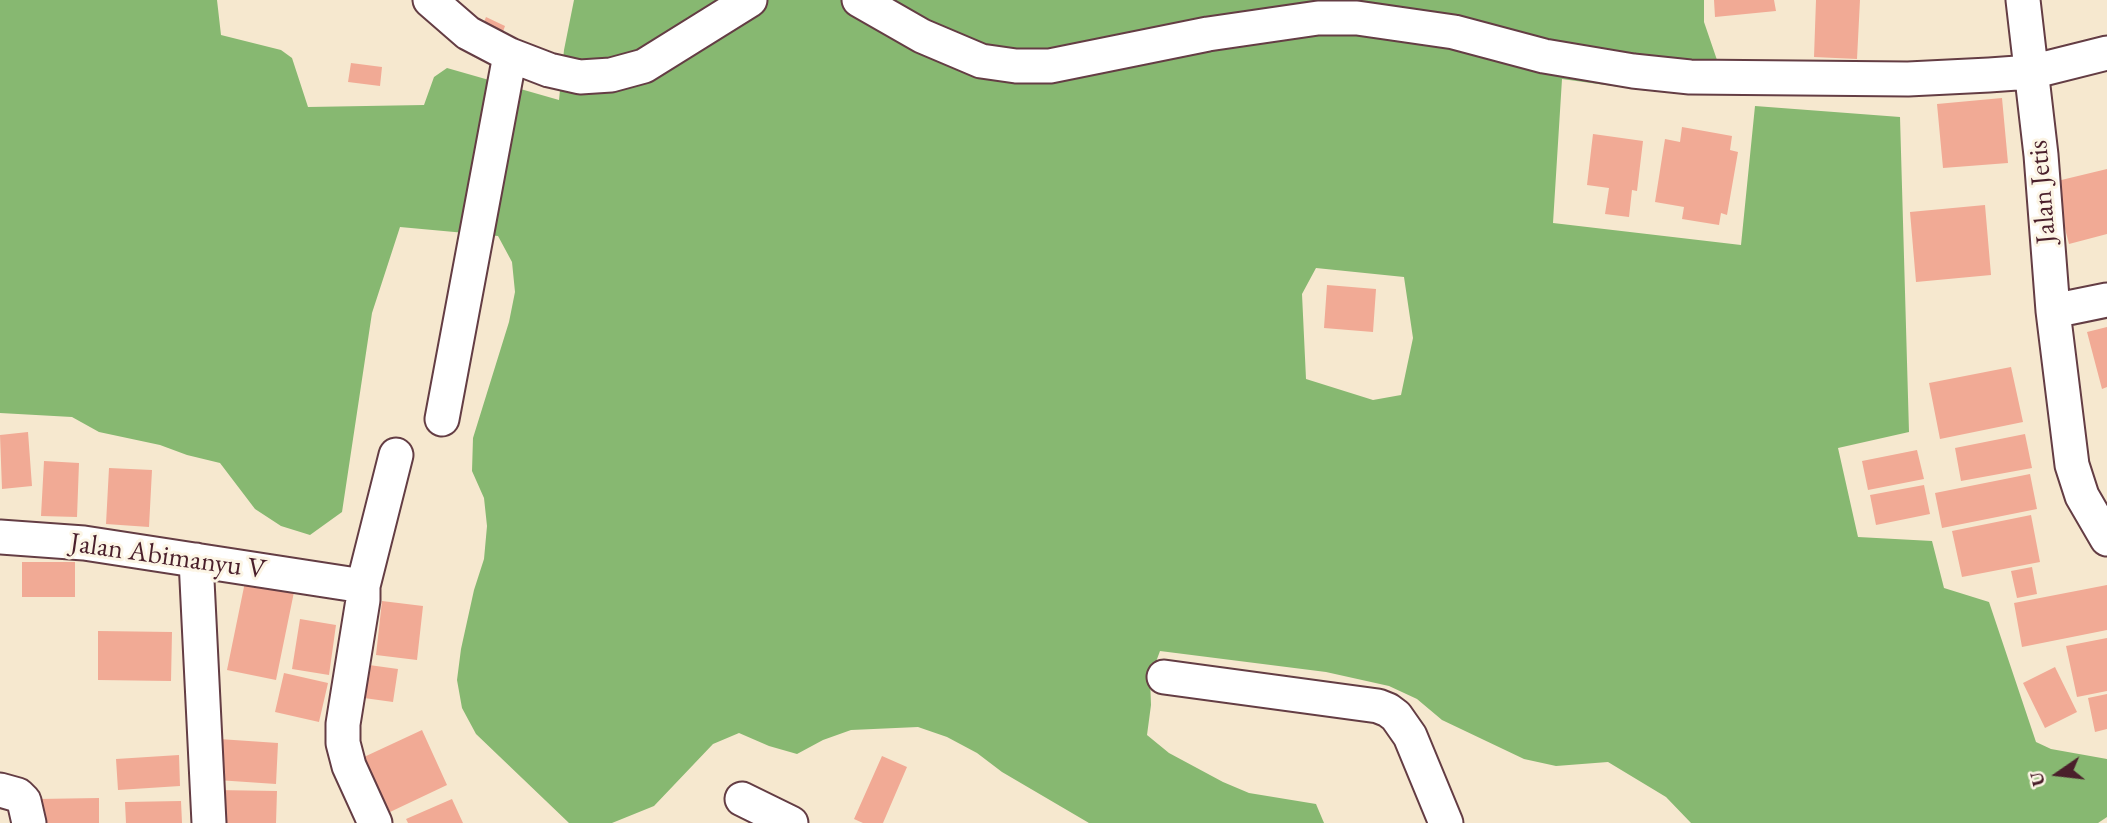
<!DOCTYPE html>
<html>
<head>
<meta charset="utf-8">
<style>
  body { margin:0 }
  #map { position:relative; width:2107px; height:823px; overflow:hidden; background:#f6e8cf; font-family:"EB Garamond",serif }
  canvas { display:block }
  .north { position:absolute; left:2023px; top:739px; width:70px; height:70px; -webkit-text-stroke:5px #fcf5e5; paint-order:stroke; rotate:256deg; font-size:19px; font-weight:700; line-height:28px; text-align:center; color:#4a1f2b }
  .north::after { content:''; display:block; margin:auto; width:24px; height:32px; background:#4a1f2b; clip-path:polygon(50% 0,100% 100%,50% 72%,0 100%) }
</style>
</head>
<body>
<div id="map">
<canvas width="2107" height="823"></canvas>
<div class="north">U</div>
</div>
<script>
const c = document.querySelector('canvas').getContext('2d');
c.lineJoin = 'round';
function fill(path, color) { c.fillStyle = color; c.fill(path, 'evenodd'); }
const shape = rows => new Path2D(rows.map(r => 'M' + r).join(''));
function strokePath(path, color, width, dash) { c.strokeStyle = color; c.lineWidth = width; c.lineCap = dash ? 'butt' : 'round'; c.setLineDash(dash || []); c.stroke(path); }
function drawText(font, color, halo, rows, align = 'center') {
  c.font = font + ' "EB Garamond",serif'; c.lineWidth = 6; c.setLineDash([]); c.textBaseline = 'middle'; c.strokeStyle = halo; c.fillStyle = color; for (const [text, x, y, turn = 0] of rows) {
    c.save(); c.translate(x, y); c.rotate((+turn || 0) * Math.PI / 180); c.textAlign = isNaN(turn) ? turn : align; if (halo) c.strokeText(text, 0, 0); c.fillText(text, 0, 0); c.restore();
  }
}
fill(shape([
  [0,0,217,0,221,35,281,50,292,58,308,107,424,105,434,77,447,68,559,100,564,50,574,0,1704,0,1704,22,1717,60,1696,91,1649,91,1562,79,1553,223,1741,245,1755,106,1900,117,1909,432,1838,448,1858,537,1932,541,1944,588,1989,602,2036,742,2051,749,2107,759,2107,817,2098,823,1691,823,1666,797,1608,762,1556,766,1524,759,1442,720,1417,699,1389,686,1326,672,1160,651,1150,678,1151,705,1147,735,1169,753,1223,782,1249,793,1316,804,1324,823,1089,823,1002,772,977,753,947,737,918,727,851,730,823,740,797,754,769,746,739,733,713,744,654,806,612,823,569,823,476,734,462,708,457,680,461,649,474,590,484,559,487,526,484,498,472,471,473,438,509,322,515,292,512,262,498,236,400,227,372,313,342,512,310,535,281,526,255,509,220,463,187,455,160,445,99,432,72,417,0,413],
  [1316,268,1404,277,1413,338,1401,395,1373,400,1306,379,1302,294]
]), '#87b871');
fill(shape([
  [1714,0,1774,0,1776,11,1715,17],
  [1816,0,1860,0,1857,59,1814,57],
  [486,17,505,26,500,40,480,32],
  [351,63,382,67,380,86,348,82],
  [2002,98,2008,163,1943,168,1937,104],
  [1682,127,1732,136,1730,150,1738,152,1727,215,1721,213,1719,225,1682,219,1684,207,1655,202,1665,139,1680,142],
  [1593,134,1643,141,1637,191,1632,190,1629,217,1605,214,1609,188,1587,185],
  [2107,169,2107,234,2069,244,2053,182],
  [1985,205,1991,275,1916,282,1910,212],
  [1327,285,1376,289,1373,332,1324,328],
  [2107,327,2107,387,2102,389,2087,332],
  [2011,367,2023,422,1940,439,1929,383],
  [28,432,32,486,2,489,0,435],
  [2025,434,2032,468,1961,481,1955,448],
  [1917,450,1924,479,1868,490,1862,461],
  [44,461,79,463,77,517,41,516],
  [109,468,152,470,149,527,106,524],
  [2030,474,2037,509,1942,528,1935,493],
  [1924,485,1930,514,1876,525,1870,495],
  [2031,515,2040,562,1962,577,1952,531],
  [22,562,75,562,75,597,22,597],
  [2032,567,2037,594,2017,598,2011,571],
  [245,582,294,592,276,680,227,670],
  [2107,585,2107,630,2022,647,2014,603],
  [382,601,423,606,417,660,376,655],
  [300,619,336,625,329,675,292,669],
  [98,631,172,632,171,681,98,680],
  [2107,638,2107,691,2077,697,2066,646],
  [369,665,398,669,393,702,364,698],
  [2055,667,2077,712,2045,728,2023,683],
  [284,673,328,683,319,722,275,712],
  [2107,694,2107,729,2095,732,2088,698],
  [422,730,447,785,390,812,364,757],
  [219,739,278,743,276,784,217,780],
  [179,755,180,786,118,790,116,759],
  [882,756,907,767,883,823,863,823,854,819],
  [215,790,277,791,276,823,214,823],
  [99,798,99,823,39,823,38,799],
  [452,799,463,823,408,823,406,819],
  [181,801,182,823,126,823,125,802]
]), '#f1aa95');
const street = shape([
  [430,0,468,33,510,55,549,70,580,77,611,75,644,66,750,0],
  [859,0,922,36,981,61,1016,66,1050,66,1208,34,1318,18,1357,18,1454,32,1544,56,1633,71,1690,77,1908,79,1989,75,2031,72,2107,53],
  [2023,0,2041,155,2053,311,2072,465,2082,496,2107,539],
  [2053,311,2107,300],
  [442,419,510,55],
  [0,537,84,543,363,586,363,600,343,724,343,743,349,766,375,823],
  [196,560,209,823],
  [363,586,396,455],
  [1164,677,1378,706,1388,710,1396,716,1410,736,1446,823],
  [0,790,18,795,24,801,29,823],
  [742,799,791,823]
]);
strokePath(street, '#643d44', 37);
strokePath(street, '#fff', 33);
drawText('28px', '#4a1f2b', '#fcf5e5', [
  ["Jalan Jetis",2043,192,-95],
  ["Jalan Abimanyu V",168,557,8]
]);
</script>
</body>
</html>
